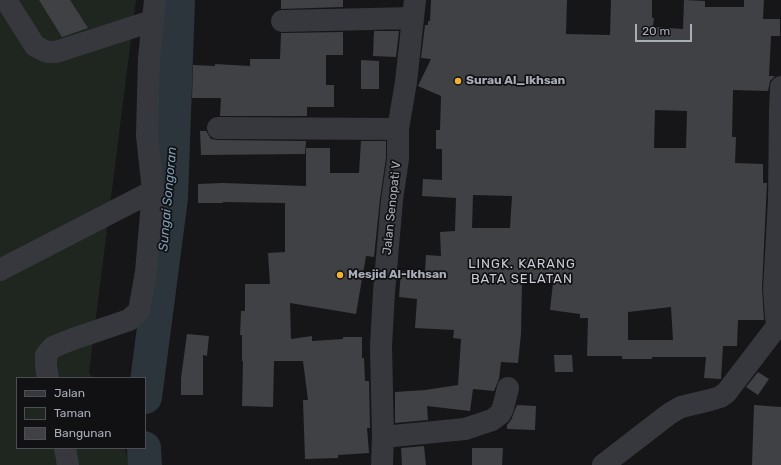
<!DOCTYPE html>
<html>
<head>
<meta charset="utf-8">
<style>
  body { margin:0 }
  #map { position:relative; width:781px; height:465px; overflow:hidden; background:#161618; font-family:Rubik,sans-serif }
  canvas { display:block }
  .legend { position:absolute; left:16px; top:377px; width:130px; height:72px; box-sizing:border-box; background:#111113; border:1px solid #4d4f55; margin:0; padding:5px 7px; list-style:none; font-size:12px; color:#a8adb8 }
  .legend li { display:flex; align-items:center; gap:8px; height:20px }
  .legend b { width:20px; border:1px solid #4d4f55 }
  .scale { position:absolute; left:635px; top:24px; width:57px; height:18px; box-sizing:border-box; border:2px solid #a8adb8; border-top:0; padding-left:5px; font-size:12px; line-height:14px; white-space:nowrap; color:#a8adb8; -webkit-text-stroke:3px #111113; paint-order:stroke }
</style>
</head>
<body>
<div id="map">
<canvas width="781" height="465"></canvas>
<ul class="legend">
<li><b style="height:5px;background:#37383d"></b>Jalan</li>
<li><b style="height:11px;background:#1e261f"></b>Taman</li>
<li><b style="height:11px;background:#404145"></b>Bangunan</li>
</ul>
<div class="scale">20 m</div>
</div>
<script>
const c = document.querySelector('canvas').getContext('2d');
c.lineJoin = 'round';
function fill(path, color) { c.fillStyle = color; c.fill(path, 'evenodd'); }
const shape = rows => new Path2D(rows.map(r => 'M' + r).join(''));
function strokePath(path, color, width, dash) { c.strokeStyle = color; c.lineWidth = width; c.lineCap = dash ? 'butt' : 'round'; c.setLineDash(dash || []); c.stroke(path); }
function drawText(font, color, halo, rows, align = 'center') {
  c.font = font + ' Rubik,sans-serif'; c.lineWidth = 3.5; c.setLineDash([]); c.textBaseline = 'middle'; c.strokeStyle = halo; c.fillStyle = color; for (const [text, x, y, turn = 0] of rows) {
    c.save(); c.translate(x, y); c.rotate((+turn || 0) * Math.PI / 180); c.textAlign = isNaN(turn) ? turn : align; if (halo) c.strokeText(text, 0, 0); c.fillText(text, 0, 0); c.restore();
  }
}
fill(shape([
  [0,0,136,0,89,372,92,378,17,378,17,448,124,448,131,465,0,465]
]), '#1e261f');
strokePath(shape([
  [145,397,171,198,178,0],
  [144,448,145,465]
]), '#2c353c', 34);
fill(shape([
  [39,0,70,0,88,28,62,37],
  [281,0,343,0,343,7,281,9],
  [431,0,567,0,566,34,610,35,611,0,652,0,652,18,654,18,653,27,683,29,684,0,705,1,705,7,744,7,744,0,764,0,763,19,780,19,780,36,771,36,769,76,775,76,770,81,768,91,733,90,732,137,736,137,735,163,763,164,763,183,767,183,762,288,764,320,738,320,737,346,723,346,721,379,704,378,706,357,652,357,652,359,622,359,622,356,587,356,588,318,580,318,580,314,550,310,553,283,522,283,521,334,518,363,501,362,499,379,494,391,473,389,470,411,427,406,428,420,395,423,395,392,425,390,458,385,461,339,453,338,454,330,415,328,417,299,399,297,401,271,425,272,426,255,441,256,440,232,455,231,456,198,422,196,423,179,442,180,442,149,436,149,436,130,440,130,441,96,418,86,431,59,421,58,425,25,428,25,428,21,430,21],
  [655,110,687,111,686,148,654,148],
  [473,195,512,196,510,228,472,228],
  [671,307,673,340,628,340,628,312],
  [374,31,399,31,396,57,373,56],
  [343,32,343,55,326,55,326,85,334,85,334,107,307,107,307,116,220,116,221,98,192,98,193,65,215,66,215,64,250,66,250,59,280,59,281,33],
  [361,60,379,61,379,89,361,89],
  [200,131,206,131,211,139,218,140,306,141,305,154,201,155],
  [361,141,386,141,386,158,380,199,374,257,366,256,356,314,290,303,291,339,312,336,312,341,343,339,343,337,362,337,362,358,364,358,365,381,369,381,370,428,367,428,369,453,338,455,338,458,305,459,303,400,308,400,303,361,274,361,273,407,242,406,243,361,242,361,242,335,240,335,241,311,245,311,245,284,270,284,268,253,285,252,285,203,223,202,223,203,198,203,198,184,223,183,306,186,306,148,330,148,330,173,359,173],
  [187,334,209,336,207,356,203,355,203,395,181,395,181,378],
  [554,355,572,355,573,372,555,372],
  [758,372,769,379,758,395,746,387],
  [517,405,536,406,535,430,507,429,507,425,511,420],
  [754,405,781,407,781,465,752,465],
  [424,446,426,465,402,465,401,448],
  [472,448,503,448,502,465,472,465]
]), '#404145');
strokePath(shape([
  [6,0,35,46,45,51,48,52,56,52,152,21],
  [282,21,413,18],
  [781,87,780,111,779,200,774,289,776,318,778,325,781,326],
  [218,128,398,129],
  [0,270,153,191],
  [48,378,46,366,46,355,53,347,73,339,129,320,139,311,146,272,153,191,147,135,149,58,155,0],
  [383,437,465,429,492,420,500,414,503,408,508,388],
  [65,448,68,465],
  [382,465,383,437,381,346,384,292,392,200,398,159,398,129,406,82,415,0],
  [603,465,669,414,681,407,710,400,720,397,726,393,778,325]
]), '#37383d', 22);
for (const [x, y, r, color] of [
  [458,81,4,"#f2b134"],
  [340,275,4,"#f2b134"]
]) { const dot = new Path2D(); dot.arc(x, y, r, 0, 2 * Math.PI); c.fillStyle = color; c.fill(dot); strokePath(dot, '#111113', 1.5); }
drawText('bold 12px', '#a8adb8', '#111113', [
  ["Surau Al_Ikhsan",466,81],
  ["Mesjid Al-Ikhsan",348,275]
], 'left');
drawText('12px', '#a8adb8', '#111113', [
  ["Jalan Senopati V",392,208,-84]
]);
drawText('italic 13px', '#7f9bb3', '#111113', [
  ["Sungai Songoran",168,199,-85]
]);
c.letterSpacing = '1px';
drawText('13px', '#c9ccd4', '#111113', [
  ["LINGK. KARANG",522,264],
  ["BATA SELATAN",522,279]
]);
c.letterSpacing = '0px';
</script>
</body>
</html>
